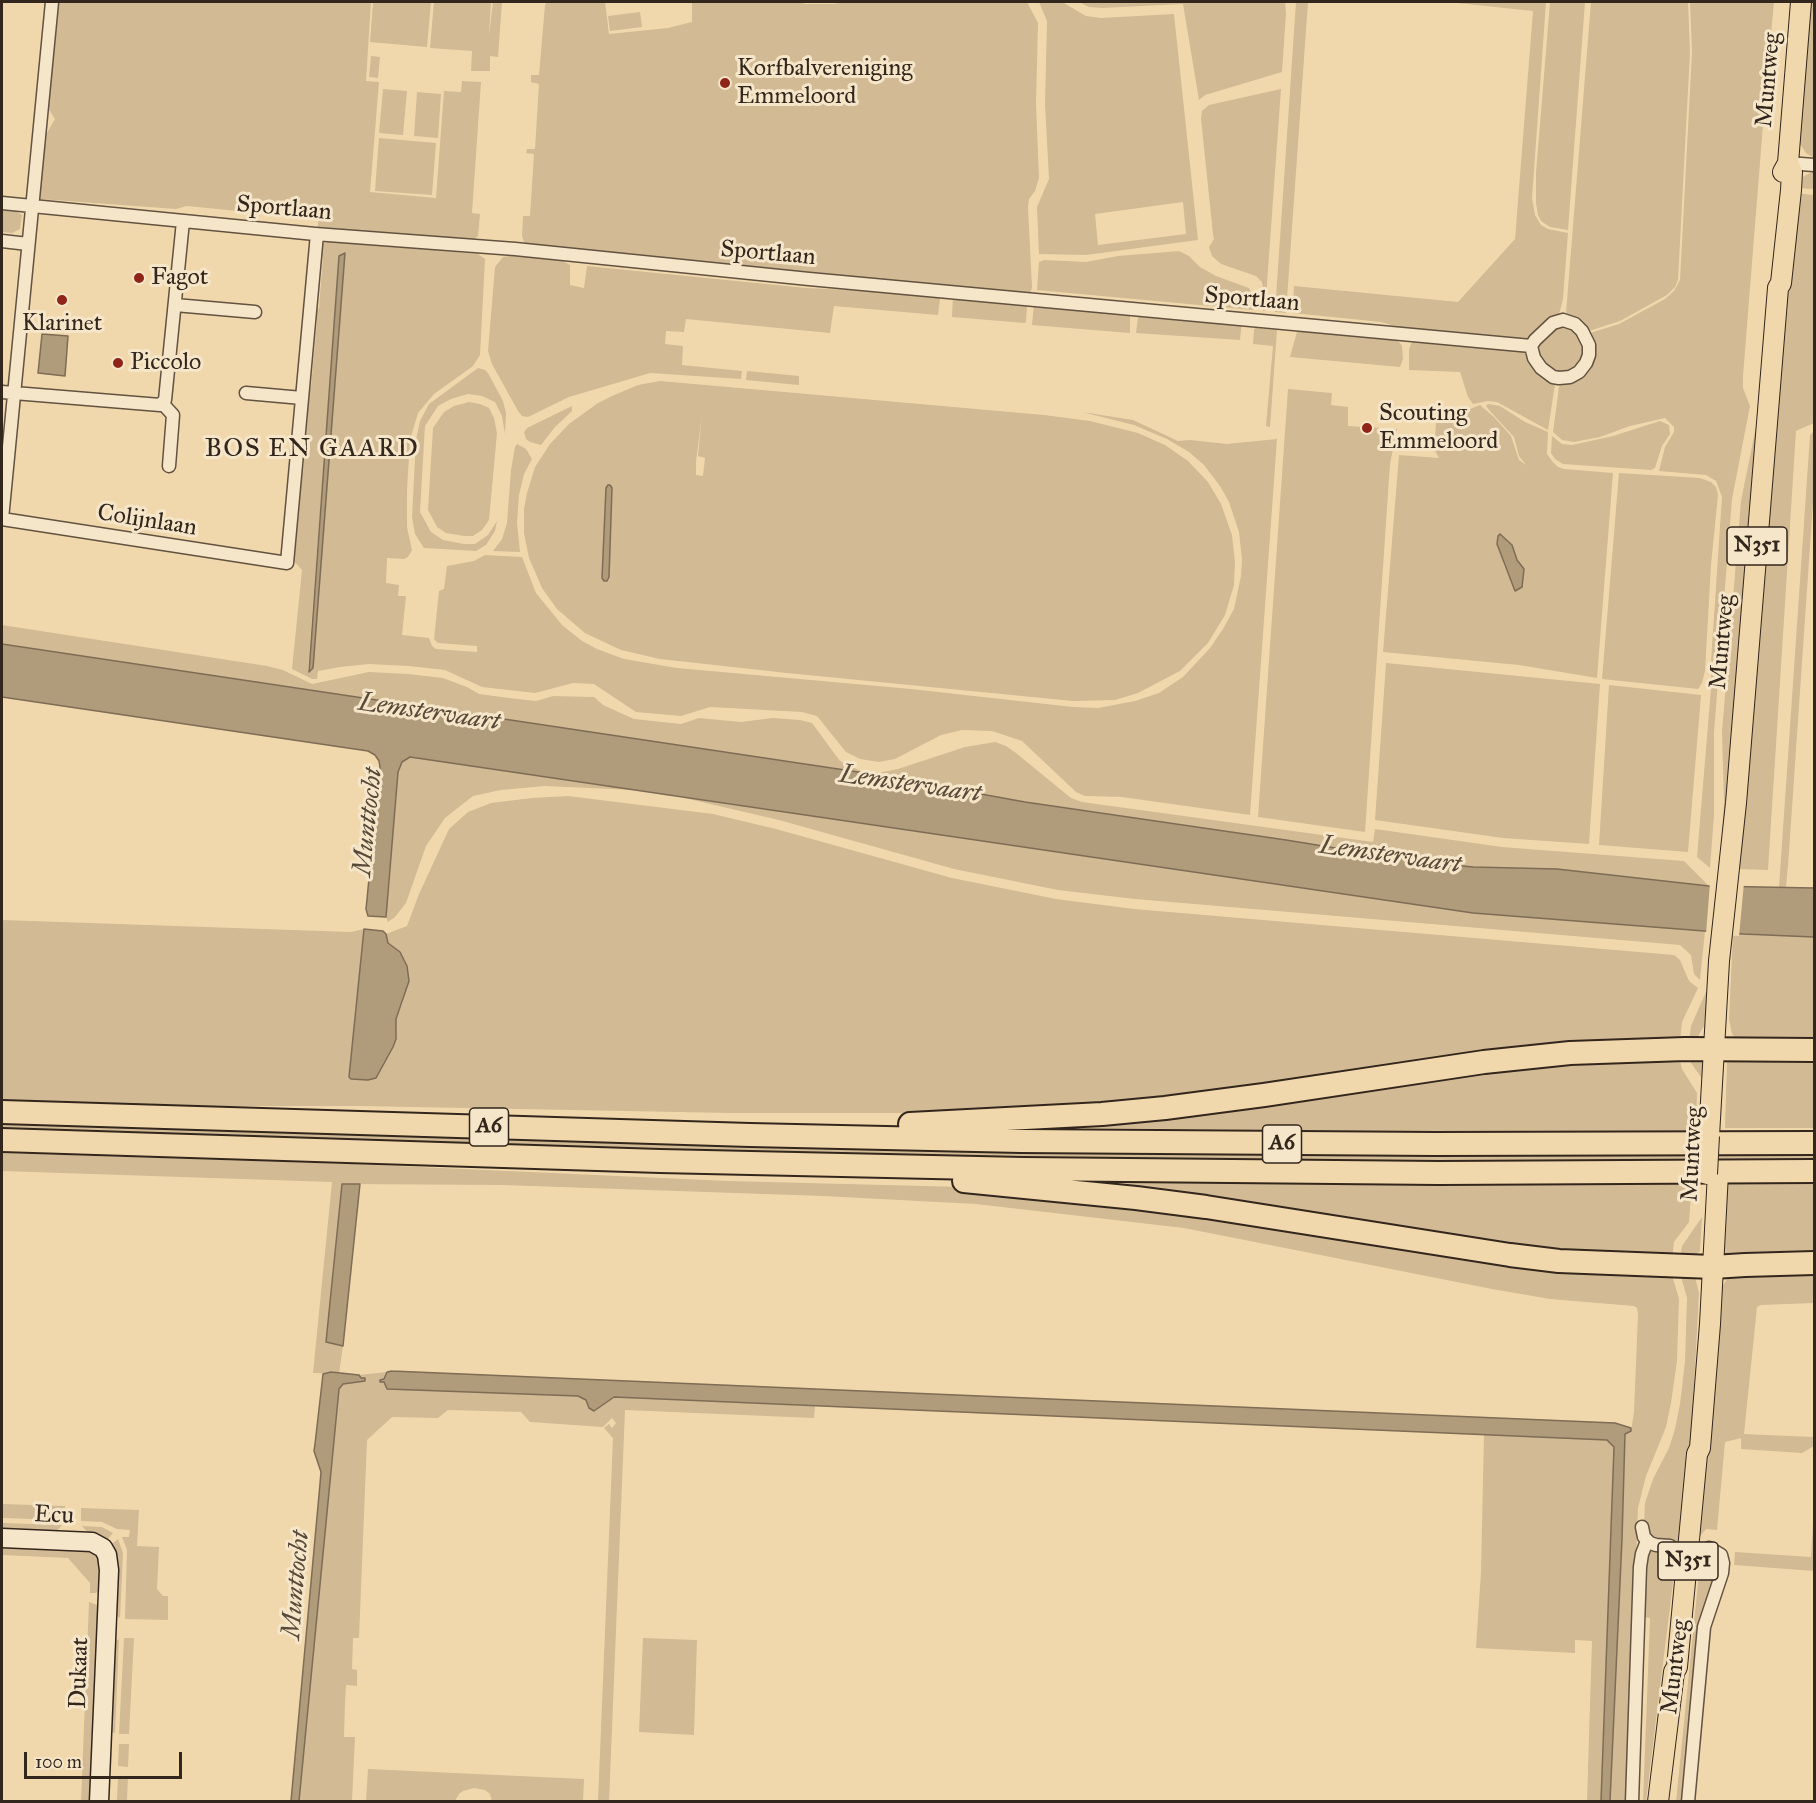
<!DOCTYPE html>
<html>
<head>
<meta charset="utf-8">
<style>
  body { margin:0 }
  #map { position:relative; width:1816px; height:1803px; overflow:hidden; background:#f1d8ac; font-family:"IM FELL Great Primer",serif }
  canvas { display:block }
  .frame { position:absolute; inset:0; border:3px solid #33261c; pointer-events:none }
  .scale { position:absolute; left:24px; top:1752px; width:158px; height:27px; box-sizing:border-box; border:3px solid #33261c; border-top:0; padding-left:8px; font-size:18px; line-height:21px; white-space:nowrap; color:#33261c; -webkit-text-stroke:4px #f6e6c9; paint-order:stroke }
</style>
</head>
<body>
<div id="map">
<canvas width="1816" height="1803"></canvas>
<div class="frame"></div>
<div class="scale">100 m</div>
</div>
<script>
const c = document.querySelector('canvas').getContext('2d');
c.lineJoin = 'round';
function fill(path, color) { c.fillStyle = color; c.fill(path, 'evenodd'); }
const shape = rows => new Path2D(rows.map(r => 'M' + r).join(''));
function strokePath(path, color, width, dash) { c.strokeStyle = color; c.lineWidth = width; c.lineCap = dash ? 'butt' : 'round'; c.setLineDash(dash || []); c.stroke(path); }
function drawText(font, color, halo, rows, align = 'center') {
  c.font = font + ' "IM FELL Great Primer",serif'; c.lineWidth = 6; c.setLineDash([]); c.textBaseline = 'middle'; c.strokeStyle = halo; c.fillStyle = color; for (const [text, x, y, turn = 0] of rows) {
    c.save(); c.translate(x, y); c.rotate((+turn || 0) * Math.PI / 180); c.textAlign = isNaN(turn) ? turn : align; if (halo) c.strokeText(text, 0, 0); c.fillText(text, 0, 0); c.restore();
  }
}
fill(shape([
  [57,2,371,2,366,81,379,82,370,192,436,198,444,91,461,92,462,81,481,82,472,213,480,214,478,236,473,240,469,240,332,228,329,230,318,229,318,219,187,206,176,209,40,199,39,188,44,138,55,119,48,108],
  [373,2,431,2,427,47,370,42],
  [434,2,491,2,489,36,493,2,502,2,498,57,490,56,490,71,471,71,472,51,430,48],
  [547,2,605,2,609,34,668,28,692,22,692,2,800,2,805,4,832,4,849,2,1027,2,1038,23,1036,104,1039,178,1035,191,1029,199,1028,207,1032,287,1030,297,531,248,524,242,522,236,523,216,530,216,534,154,526,153,527,149,535,149,539,84,531,82,531,75,539,75,545,5],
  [1039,2,1062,2,1086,16,1101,18,1174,14,1198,240,1086,255,1039,254,1037,207,1049,179,1045,104,1047,21],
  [1183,202,1186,234,1098,245,1095,214],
  [1082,2,1285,2,1286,13,1282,72,1205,95,1199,100,1183,4,1102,8,1089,7,1081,3],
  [1296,2,1308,2,1286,313,1275,312],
  [1448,2,1546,2,1532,198,1535,215,1541,225,1548,229,1568,233,1563,299,1560,311,1557,316,1530,340,1482,340,1401,328,1381,322,1293,313,1294,286,1458,302,1515,239,1533,11],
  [1550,2,1585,2,1568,230,1550,227,1541,221,1538,215,1536,203,1536,173],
  [1591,2,1688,2,1690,52,1678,280,1675,287,1667,295,1620,321,1586,332,1567,316,1566,313],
  [1690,2,1774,2,1764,112,1743,376,1743,388,1750,406,1732,499,1719,663,1711,661,1722,497,1716,481,1706,475,1659,471,1665,447,1674,432,1674,427,1665,418,1630,426,1600,437,1574,442,1562,440,1553,432,1559,387,1563,382,1586,368,1587,334,1619,324,1665,299,1674,291,1680,280,1692,52],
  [1809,2,1814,2,1814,158,1806,153,1799,142],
  [640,12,642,27,610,31,608,16],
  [371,56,380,57,378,78,369,77],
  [383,89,407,91,403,135,379,133],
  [1281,89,1265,311,1263,311,1264,292,1262,282,1256,276,1221,264,1212,256,1209,247,1214,239,1213,234,1201,119,1202,111,1209,105],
  [417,92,441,94,438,138,414,136],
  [379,138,436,143,432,195,375,191],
  [1814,171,1814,189,1795,188,1799,179],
  [1794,193,1814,195,1814,423,1796,431,1768,870,1737,869],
  [2,209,14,210,22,215,20,229,12,233,2,232],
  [329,241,478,254,485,259,480,355,473,366,434,394,418,413,410,440,407,490,407,527,412,550,408,557,404,559,387,558,386,583,399,585,398,596,406,596,402,635,429,638,432,646,436,649,477,652,477,646,438,643,434,639,439,591,444,589,447,566,474,561,485,555,522,557,536,593,562,625,582,641,597,649,624,659,677,668,911,689,1073,707,1098,708,1135,701,1159,693,1183,677,1210,648,1223,629,1234,609,1241,576,1242,560,1239,532,1229,502,1220,486,1204,465,1189,452,1167,439,1134,425,1082,412,1133,420,1178,441,1190,440,1227,444,1277,439,1250,815,1122,797,1085,796,1076,792,1022,741,992,731,962,730,941,735,895,759,879,762,860,759,846,752,817,716,802,712,710,707,681,716,636,712,594,684,573,683,535,693,482,687,445,670,409,666,369,664,340,667,318,671,317,679,312,679,292,669,302,570,291,558,292,547,296,544,301,486,298,482,299,476,303,472,308,415,305,409,307,389,311,387,317,321,314,316,314,312,319,308,323,257,320,252,322,244],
  [345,253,313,668,308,671,339,256],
  [1179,251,1189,256,1200,267,1216,276,1249,288,1253,296,1253,310,1037,290,1039,262,1044,260,1086,262,1118,256],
  [510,256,559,259,570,265,570,285,584,288,587,266,806,288,936,294,940,299,938,315,834,306,830,333,686,319,684,332,666,331,665,344,683,346,682,365,742,371,741,379,650,373,569,397,528,417,522,416,518,411,492,364,488,351,495,267,503,257],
  [953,296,1025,303,1027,306,1026,321,1025,323,952,317],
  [1034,303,1130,314,1130,333,1032,325],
  [1141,313,1242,320,1240,340,1136,333,1138,317],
  [1565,324,1584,336,1584,361,1562,376,1541,363,1535,348,1554,326],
  [1256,328,1277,330,1270,427,1266,426,1273,346,1253,344,1254,329],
  [1298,328,1395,337,1402,346,1403,359,1400,367,1290,357],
  [1413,340,1524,350,1553,379,1555,384,1548,430,1497,402,1488,401,1473,404,1468,397,1460,372,1409,370,1409,349],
  [478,368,485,370,488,373,503,401,506,413,505,434,502,416,495,402,482,396,468,394,451,399,438,406,425,426,420,512,431,532,443,540,464,544,475,544,488,535,497,521,495,531,486,545,476,551,424,548,415,534,412,517,416,440,420,421,429,404],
  [747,371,799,376,799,385,746,380],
  [660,381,1044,415,1090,421,1138,433,1165,445,1188,461,1208,482,1221,504,1232,535,1235,562,1234,585,1225,615,1208,643,1180,671,1138,693,1115,700,1073,701,787,673,660,659,621,650,585,633,557,609,549,598,542,588,529,558,524,533,524,509,527,493,535,467,550,444,569,424,598,403,612,396,638,385],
  [702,414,698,456,705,458,703,476,696,475,696,462],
  [1288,389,1332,393,1331,405,1348,407,1348,426,1397,429,1390,464,1365,832,1258,817],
  [469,402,480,404,489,408,494,418,497,433,489,520,482,530,473,536,464,536,446,533,437,527,428,510,433,428,444,412,454,406],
  [1761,402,1730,785,1721,854,1724,801,1722,732,1741,501],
  [1488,404,1500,406,1525,422,1548,432,1547,454,1552,461,1558,467,1564,469,1613,473,1597,678,1519,665,1383,652,1399,455,1439,458,1429,441,1435,436,1436,423,1480,405,1494,417,1511,436,1519,460,1526,465,1519,456,1514,437,1490,411,1486,406],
  [1503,536,1512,545,1517,560,1524,569,1522,587,1515,591,1503,562],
  [572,406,572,411,555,427,541,445,530,442,526,439,524,432,527,428],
  [1660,421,1669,425,1670,434,1662,446,1655,468,1651,470,1563,464,1555,459,1551,453,1552,436,1562,444,1572,445,1613,436],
  [1814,431,1814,488,1788,866,1786,887,1779,887,1810,435],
  [517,444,526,449,532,459,524,474,519,495,517,523,520,552,493,551,502,539,507,523,511,470,515,447],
  [1619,473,1700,478,1711,482,1716,487,1718,495,1711,565,1705,671,1702,683,1698,689,1602,679],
  [2,625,267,666,283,670,312,684,369,672,408,674,443,678,467,687,479,694,517,699,536,701,553,696,594,697,603,705,634,719,681,724,699,718,741,722,773,718,800,720,812,723,840,761,865,773,883,772,898,769,965,747,995,742,1006,746,1016,753,1071,798,1082,802,1373,842,1375,829,1502,847,1684,861,1709,886,1557,869,1473,867,1422,862,1286,840,1025,802,865,773,2,644],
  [1386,663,1600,684,1589,844,1503,838,1375,820],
  [1711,667,1719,668,1714,732,1714,815,1710,868,1697,857,1711,689],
  [1609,685,1701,695,1688,852,1599,845],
  [410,757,634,790,545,786,501,790,473,796,445,818,426,846,406,903,395,917,388,922,386,917,398,772,402,762],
  [568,796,713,814,776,829,952,878,1056,899,1134,909,1674,955,1680,960,1689,981,1698,988,1682,1022,1680,1042,1132,1101,1036,1109,924,1113,731,1113,359,1106,214,1106,2,1100,2,920,351,932,364,929,349,1077,351,1079,368,1080,376,1078,393,1047,396,1039,396,1019,403,1002,407,965,400,952,388,943,386,934,407,926,419,894,449,829,468,812,491,803,532,798],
  [680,797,1473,913,1705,931,1700,980,1694,974,1691,955,1680,945,1135,899,1058,890,954,869,779,820],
  [1733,933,1814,937,1814,1047,1735,1038,1732,1034,1729,1019],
  [1709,985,1704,1026,1698,1036,1689,1041,1691,1026],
  [1814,1053,1814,1128,1725,1128,1727,1061],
  [1679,1056,1682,1069,1697,1093,1696,1131,1389,1132,960,1126,1482,1063],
  [1705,1058,1705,1083,1689,1060],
  [2,1119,1814,1150,1814,1164,917,1159,2,1133],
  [2,1153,353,1164,728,1181,963,1187,1672,1275,1679,1299,1677,1361,1671,1403,1666,1427,1646,1476,1638,1508,1627,1801,1610,1801,1622,1539,1625,1434,1631,1431,1634,1412,1638,1314,1637,1308,1634,1306,1550,1299,1492,1289,1184,1228,976,1204,823,1196,502,1185,342,1184,326,1342,343,1346,339,1374,313,1373,332,1182,2,1171],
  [1019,1181,1499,1185,1692,1182,1689,1222,1674,1242,1672,1259,1602,1259],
  [1722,1182,1814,1182,1814,1258,1721,1259],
  [1702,1217,1700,1251,1692,1257,1680,1259,1682,1246],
  [1814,1271,1814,1303,1761,1305,1757,1307,1744,1434,1814,1437,1814,1446,1802,1453,1741,1449,1741,1438,1725,1442,1717,1530,1706,1529,1695,1542,1722,1287,1729,1276],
  [1680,1273,1695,1277,1699,1293,1691,1443,1682,1543,1660,1542,1647,1535,1644,1524,1645,1503,1653,1479,1669,1448,1675,1429,1680,1404,1685,1362,1687,1298],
  [387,1372,384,1382,387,1389,578,1396,586,1400,589,1408,594,1411,614,1397,815,1406,814,1418,625,1410,609,1802,598,1801,613,1438,604,1428,609,1424,612,1428,616,1423,612,1418,603,1427,530,1422,521,1412,448,1410,438,1418,392,1417,367,1440,359,1638,353,1638,352,1669,357,1670,357,1686,346,1685,345,1703,344,1737,355,1737,352,1801,299,1802,339,1389,343,1384,362,1381,359,1375],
  [1484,1433,1607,1440,1614,1447,1601,1801,1587,1801,1592,1641,1575,1640,1575,1653,1476,1648,1481,1572],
  [2,1504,65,1506,64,1520,2,1518],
  [1814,1507,1814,1571,1734,1565,1735,1552,1811,1557],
  [81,1508,139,1510,137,1546,159,1547,157,1589,163,1596,168,1596,168,1620,125,1619,127,1550,122,1537,129,1537,130,1530,117,1529,102,1522,81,1521],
  [2,1523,62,1525,56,1532,2,1532],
  [82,1526,102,1527,113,1533,108,1539,90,1535],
  [118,1539,123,1553,120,1618,115,1614,114,1551,112,1544],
  [2,1543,83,1547,97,1555,100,1559,102,1587,96,1593,90,1593,90,1583,68,1558,2,1555],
  [1654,1549,1677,1550,1646,1801,1643,1802,1650,1618,1644,1617,1645,1561,1649,1551],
  [1710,1553,1715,1554,1719,1568,1707,1601,1684,1801,1676,1802,1700,1563,1709,1565],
  [89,1602,100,1606,93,1801,81,1802],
  [124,1638,134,1638,129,1734,119,1734],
  [643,1638,697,1640,694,1735,639,1732],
  [119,1639,115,1733,110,1731,113,1643],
  [119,1744,129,1744,128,1767,118,1766],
  [368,1769,584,1779,583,1801,492,1801,490,1794,485,1790,474,1788,463,1791,459,1794,455,1801,366,1801],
  [118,1776,128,1777,127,1801,117,1801]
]), '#d1ba94');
const water = shape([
  [345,253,313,668,309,672,339,256,345,253],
  [42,334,68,336,65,376,38,373,42,334],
  [608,485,610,485,612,488,609,577,607,581,604,581,602,578,606,488,608,485],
  [1500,534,1512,545,1517,560,1524,569,1522,587,1515,591,1497,544,1498,536,1500,534],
  [2,644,865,773,1025,802,1286,840,1422,862,1473,867,1557,869,1709,886,1814,888,1814,937,1743,934,1473,913,410,757,402,762,398,772,386,917,368,916,366,909,380,767,379,761,375,755,368,751,2,697,2,644],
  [364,929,383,931,386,934,388,943,400,952,407,966,409,981,396,1019,396,1039,393,1047,376,1078,368,1080,351,1079,349,1077,364,929],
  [342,1184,360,1184,343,1346,326,1342,342,1184],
  [392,1371,1615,1423,1631,1428,1631,1431,1625,1434,1622,1539,1610,1801,1601,1801,1614,1447,1607,1440,614,1397,594,1411,589,1408,586,1400,578,1396,387,1389,384,1382,380,1382,380,1380,384,1379,387,1372,392,1371],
  [331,1372,359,1375,361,1378,365,1378,365,1381,343,1384,339,1389,299,1801,291,1801,320,1484,321,1472,314,1451,315,1444,323,1374,331,1372]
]);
fill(water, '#b09b7b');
strokePath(water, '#7e6c55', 1.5);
fill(shape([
  [1710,883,1744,883,1739,936,1706,934]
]), '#f1d8ac');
const street = shape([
  [1788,163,1814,165],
  [2,203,315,234,515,249,809,279,1531,346],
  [2,241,28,244],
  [175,305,255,312],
  [1563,320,1575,324,1582,331,1589,345,1589,355,1586,363,1579,372,1570,377,1559,378,1553,377,1541,368,1534,358,1531,346,1535,340,1553,323,1563,320],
  [2,392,160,405,162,403],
  [246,393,302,398],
  [162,403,165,400,183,221],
  [162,403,173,415,169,466],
  [2,519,287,563,317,234],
  [2,519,52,2],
  [1642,1527,1644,1537,1650,1543,1656,1545,1670,1546],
  [1632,1802,1640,1567,1642,1554,1647,1541],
  [1688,1802,1704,1627,1722,1573,1723,1563,1721,1555,1709,1548]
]);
const secondary = shape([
  [2,1538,92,1542,103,1548,107,1555,109,1570,99,1802]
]);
const primary = shape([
  [1783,172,1788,163,1801,2],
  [1709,1136,1719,961,1736,803,1778,288,1781,283,1791,190,1792,172,1788,163],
  [1658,1802,1674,1672,1677,1667,1697,1454,1700,1448,1710,1324,1718,1173]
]);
const highway = shape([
  [2,1112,750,1135,1021,1141,1435,1144,1814,1143],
  [910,1124,1102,1114,1165,1108,1264,1095,1484,1062,1570,1053,1685,1049,1814,1050],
  [2,1140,660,1161,1023,1169,1439,1173,1814,1171],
  [964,1181,1136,1198,1206,1207,1510,1255,1559,1261,1713,1267,1745,1265,1814,1263]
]);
strokePath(street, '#625240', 15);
strokePath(secondary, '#33261c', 21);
strokePath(primary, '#33261c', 22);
strokePath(highway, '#33261c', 26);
strokePath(street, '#f6e6c9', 12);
strokePath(secondary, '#f6e6c9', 18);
strokePath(primary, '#f1d8ac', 20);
strokePath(highway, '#f1d8ac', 22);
const primaryBridge = shape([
  [1707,1174,1709,1136]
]);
strokePath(primaryBridge, '#33261c', 22, []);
strokePath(primaryBridge, '#f1d8ac', 20);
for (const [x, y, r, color] of [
  [725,83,6,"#8f2418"],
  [139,278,6,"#8f2418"],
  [62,300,6,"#8f2418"],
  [118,363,6,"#8f2418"],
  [1367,428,6,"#8f2418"]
]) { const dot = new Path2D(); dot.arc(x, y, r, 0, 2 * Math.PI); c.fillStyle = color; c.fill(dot); strokePath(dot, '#f6e6c9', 2); }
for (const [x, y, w] of [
  [1757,546,60],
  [489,1127,39],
  [1282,1144,39],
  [1688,1561,60]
]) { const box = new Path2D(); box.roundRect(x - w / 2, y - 19, w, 38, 4.5); c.fillStyle = '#f6e6c9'; c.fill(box); strokePath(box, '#33261c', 1.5); }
drawText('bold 22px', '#33261c', null, [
  ["N351",1757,546],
  ["A6",489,1127],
  ["A6",1282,1144],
  ["N351",1688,1561]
]);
drawText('24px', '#33261c', '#f6e6c9', [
  ["Korfbalvereniging",737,69],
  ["Emmeloord",737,97],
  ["Fagot",151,278],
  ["Klarinet",62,324,"center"],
  ["Piccolo",130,363],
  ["Scouting",1379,414],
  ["Emmeloord",1379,442]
], 'left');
drawText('24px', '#33261c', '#f6e6c9', [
  ["Muntweg",1769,80,-85],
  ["Sportlaan",284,209,5],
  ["Sportlaan",768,254,5],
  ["Sportlaan",1252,300,5],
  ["Colijnlaan",147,521,9],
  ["Muntweg",1723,642,-85],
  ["Muntweg",1693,1154,-87],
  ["Ecu",54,1516,3],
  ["Muntweg",1676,1667,-83],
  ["Dukaat",80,1673,-88]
]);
c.letterSpacing = '1.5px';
drawText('26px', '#33261c', '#f6e6c9', [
  ["BOS EN GAARD",312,450]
]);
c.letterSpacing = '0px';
drawText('italic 26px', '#584938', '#f6e6c9', [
  ["Lemstervaart",429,713,8],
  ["Lemstervaart",910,785,8],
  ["Munttocht",369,822,-84],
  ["Lemstervaart",1390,856,8],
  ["Munttocht",297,1585,-85]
]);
</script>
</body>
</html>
